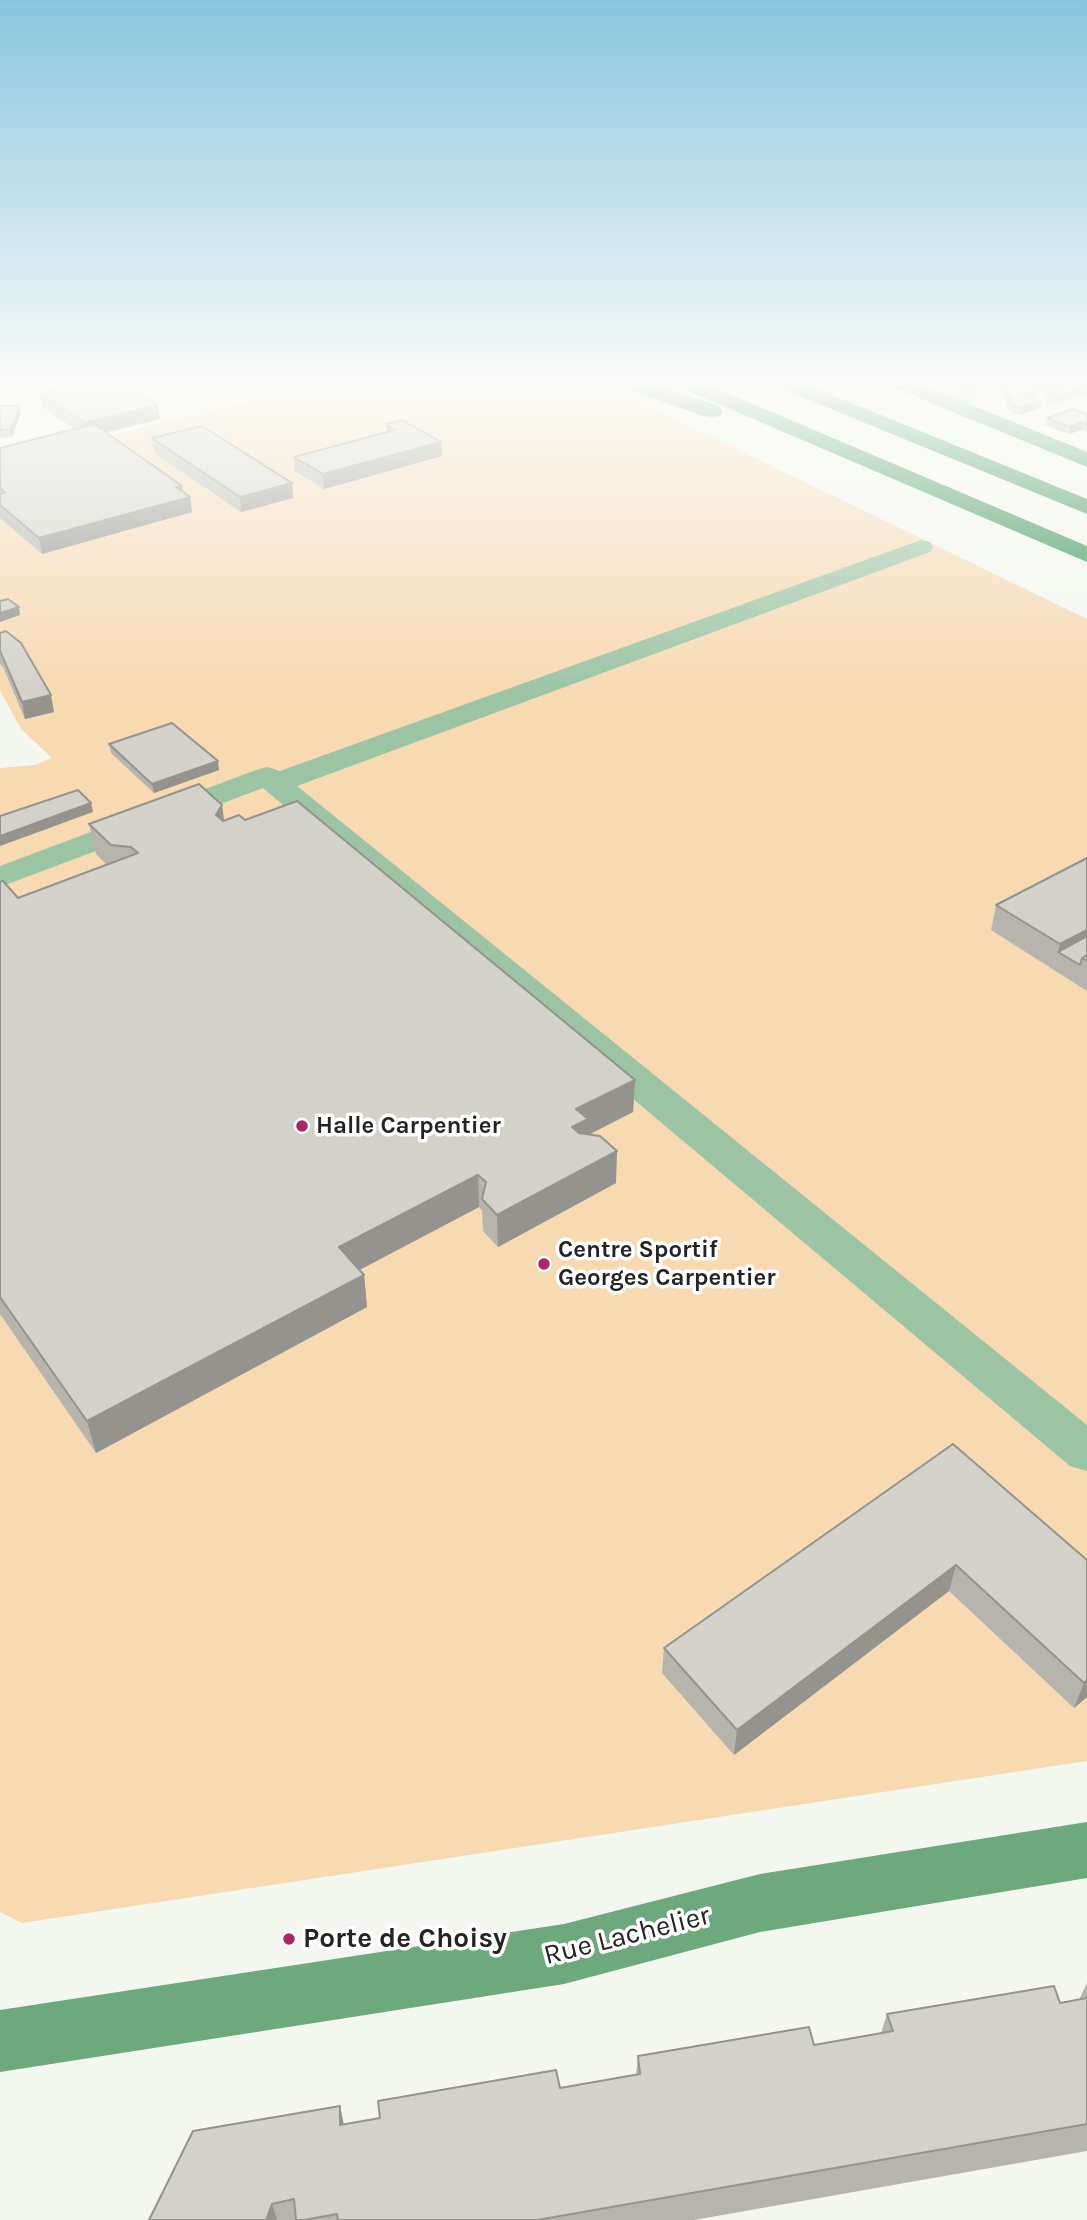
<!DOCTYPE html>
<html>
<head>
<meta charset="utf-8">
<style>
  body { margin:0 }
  canvas { display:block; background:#f4f7f0 }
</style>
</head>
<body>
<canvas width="1087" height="2220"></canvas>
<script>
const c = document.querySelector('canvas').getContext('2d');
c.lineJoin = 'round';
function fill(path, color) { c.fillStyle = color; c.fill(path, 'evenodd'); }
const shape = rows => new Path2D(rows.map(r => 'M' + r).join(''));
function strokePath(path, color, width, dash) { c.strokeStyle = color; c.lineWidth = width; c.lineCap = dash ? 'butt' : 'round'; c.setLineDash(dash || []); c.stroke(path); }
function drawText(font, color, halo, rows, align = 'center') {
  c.font = font + ' Karla,sans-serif'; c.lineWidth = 7; c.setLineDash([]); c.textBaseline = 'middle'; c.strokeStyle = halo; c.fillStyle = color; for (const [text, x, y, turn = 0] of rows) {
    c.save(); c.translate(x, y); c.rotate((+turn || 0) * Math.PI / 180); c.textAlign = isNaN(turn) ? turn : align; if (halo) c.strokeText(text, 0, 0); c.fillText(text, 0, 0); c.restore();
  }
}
fill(shape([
  [319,384,591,384,663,413,1087,619,1087,1761,22,1923,0,1912,0,768,35,765,52,758,21,729,0,690,0,448,112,435]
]), '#f7d9b2');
fill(shape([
  [921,540,930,542,933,547,930,552,297,786,1087,1425,1087,1471,1070,1466,263,788,0,887,0,866,256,770,267,767,280,771,921,540]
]), '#9bc3a4');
fill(shape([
  [957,384,977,384,980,393,972,403,949,410,942,408,938,404,942,400,959,392,957,384],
  [1056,384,1087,385,1087,398,1059,388,1056,384]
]), '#9bc3a4');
fill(shape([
  [1087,1822,1087,1878,760,1932,564,1984,0,2072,0,2010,564,1924,760,1874,1087,1822]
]), '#6da97c');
fill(shape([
  [892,384,920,384,1087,452,1087,467,895,388,892,384]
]), '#47975f');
fill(shape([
  [620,384,651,384,720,406,723,411,720,416,712,417,704,416,623,388,620,384],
  [678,384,706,384,1087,546,1087,562,681,388,678,384],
  [777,384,805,384,1087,499,1087,514,780,388,777,384]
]), '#308e52');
fill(shape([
  [66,384,124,384,160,419,106,432,190,497,192,512,42,554,0,518,0,448,75,429,42,407,39,393,66,386],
  [999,384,1075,384,1082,394,1055,404,1045,400,1046,392,1054,390,1049,388,1038,390,1037,396,1032,397,1040,408,1019,415,1010,412],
  [0,406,21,413,12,437,0,438],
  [1087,414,1087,431,1085,431,1081,430,1069,434,1045,425,1047,418],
  [386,424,441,442,442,456,324,489,295,471,294,457,386,432],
  [152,438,293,498,241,512,154,453],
  [0,633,54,712,25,719,3,667,0,664],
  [109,744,219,770,154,793,111,753],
  [245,820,635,1080,633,1112,588,1135,616,1183,498,1247,483,1231,482,1210,479,1207,360,1270,364,1275,367,1307,96,1453,0,1314,0,882,18,898,106,864,96,854,89,824],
  [1087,858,1087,991,991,930,996,905],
  [953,1444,1087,1560,1087,1697,1074,1708,949,1591,734,1755,662,1673,664,1648],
  [1087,1983,1087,2151,694,2220,149,2220,340,2106,344,2125,636,2075,638,2056,814,2045,881,2033,887,2014,1060,2003,1079,2000]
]), '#b5b5ae');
fill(shape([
  [1041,384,1049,384,1049,388,1040,391],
  [1034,385,1033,390,1039,388,1037,396,1022,401,1023,394],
  [1083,387,1082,394,1055,404,1056,396],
  [1041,401,1040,408,1019,415,1021,408],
  [158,405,160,419,87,437,85,423],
  [20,406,21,413,12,437,10,430],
  [1082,422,1081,430,1069,434,1070,427],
  [441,442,442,456,324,489,323,474],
  [292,483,293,498,241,512,240,497],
  [182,486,184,499,190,497,192,512,42,554,39,538],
  [19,607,20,615,0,622,0,613],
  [51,695,54,712,25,719,22,702],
  [218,761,219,770,154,793,152,784],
  [91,803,93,812,0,846,0,836],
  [222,805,226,834,216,815],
  [1087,930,1087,951,1058,952,1060,944],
  [635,1080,633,1112,588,1135,587,1151,572,1127,576,1109],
  [617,1151,616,1183,498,1247,497,1215],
  [478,1175,479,1207,342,1279,339,1247],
  [364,1275,367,1307,96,1453,87,1421],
  [956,1565,949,1591,734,1755,737,1730],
  [1087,1680,1087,1697,1074,1708,1084,1683],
  [340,2106,346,2136,340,2125],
  [272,2204,277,2220,266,2220]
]), '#94938d');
const building = shape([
  [68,384,124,384,158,405,85,423,39,393,70,385,68,384],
  [1003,384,1034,385,1032,386,1039,388,1023,394,1041,401,1021,408,1012,404,1003,384],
  [1060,384,1075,384,1083,387,1056,396,1046,392,1066,386,1060,384],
  [0,406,20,406,10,430,0,430,0,406],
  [1073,409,1087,414,1087,424,1082,422,1070,427,1047,418,1073,409],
  [402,420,441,442,323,474,294,457,395,430,386,424,402,420],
  [94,424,182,486,176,487,190,497,39,538,0,505,0,494,5,493,0,488,0,448,94,424],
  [202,426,292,483,240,497,152,438,202,426],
  [8,599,19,607,0,613,0,601,8,599],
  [6,631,21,643,51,695,22,702,0,651,0,633,6,631],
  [172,723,218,761,152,784,109,744,172,723],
  [199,784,222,805,216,815,223,821,239,815,245,820,297,801,635,1080,576,1109,588,1119,572,1127,579,1133,600,1136,617,1151,497,1215,482,1199,486,1182,478,1175,339,1247,364,1275,87,1421,0,1297,0,882,3,881,18,898,138,853,131,847,111,845,89,824,199,784],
  [78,790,91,803,0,836,0,816,78,790],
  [1087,858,1087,930,1060,944,996,905,1087,858],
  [1087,936,1087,955,1082,958,1080,965,1058,952,1087,936],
  [1087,955,1087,961,1082,958,1087,955],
  [953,1444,1087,1560,1087,1680,1084,1683,956,1565,737,1730,664,1648,953,1444],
  [1054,1986,1060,2003,1087,1998,1087,2124,537,2220,338,2220,337,2214,304,2220,296,2220,294,2199,272,2204,266,2220,149,2220,193,2131,340,2106,340,2125,380,2118,378,2101,556,2070,560,2088,640,2074,638,2056,809,2027,814,2045,893,2031,887,2014,1054,1986]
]);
fill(building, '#d3d2ca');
strokePath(building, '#94938d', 2);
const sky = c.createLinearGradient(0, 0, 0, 695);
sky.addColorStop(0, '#89c6de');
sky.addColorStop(0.55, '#fafbf8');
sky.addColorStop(1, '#fafbf800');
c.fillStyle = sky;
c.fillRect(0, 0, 1087, 695);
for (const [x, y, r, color] of [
  [302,1126,7,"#af2563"],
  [544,1264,7,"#af2563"],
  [289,1939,7,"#af2563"]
]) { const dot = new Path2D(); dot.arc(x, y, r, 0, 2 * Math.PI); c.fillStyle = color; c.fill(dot); strokePath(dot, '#fff', 2.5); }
drawText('bold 24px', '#242523', '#fff', [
  ["Halle Carpentier",316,1126],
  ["Centre Sportif",558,1250],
  ["Georges Carpentier",558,1278]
], 'left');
drawText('28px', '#242523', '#fff', [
  ["Rue Lachelier",627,1936,-14]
]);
drawText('bold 28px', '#242523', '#fff', [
  ["Porte de Choisy",303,1939]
], 'left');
</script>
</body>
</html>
